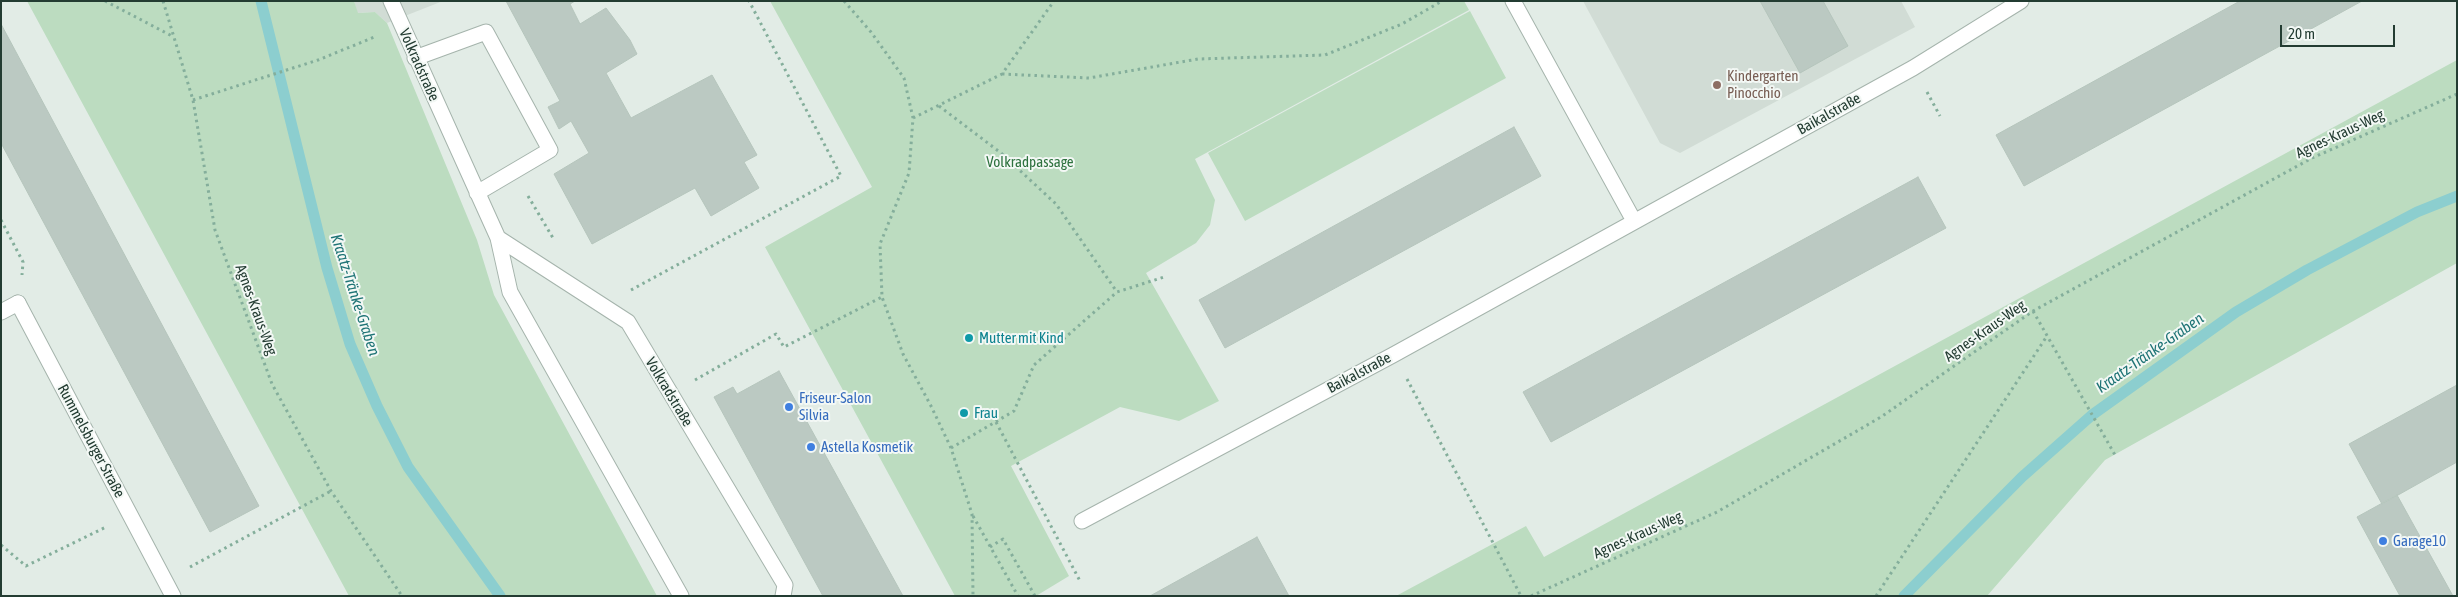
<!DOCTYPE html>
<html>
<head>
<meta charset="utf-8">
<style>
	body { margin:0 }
	#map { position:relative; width:2458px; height:597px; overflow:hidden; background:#e2ece6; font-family:"Asap Condensed",sans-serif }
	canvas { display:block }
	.frame { position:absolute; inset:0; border:2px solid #233c32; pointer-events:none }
	.scale { position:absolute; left:2280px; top:25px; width:115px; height:22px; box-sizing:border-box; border:2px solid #233c32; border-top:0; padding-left:6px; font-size:15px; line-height:18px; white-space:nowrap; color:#233c32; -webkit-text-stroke:4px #f3f8f5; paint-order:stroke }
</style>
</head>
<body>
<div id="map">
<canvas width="2458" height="597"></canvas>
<div class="frame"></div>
<div class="scale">20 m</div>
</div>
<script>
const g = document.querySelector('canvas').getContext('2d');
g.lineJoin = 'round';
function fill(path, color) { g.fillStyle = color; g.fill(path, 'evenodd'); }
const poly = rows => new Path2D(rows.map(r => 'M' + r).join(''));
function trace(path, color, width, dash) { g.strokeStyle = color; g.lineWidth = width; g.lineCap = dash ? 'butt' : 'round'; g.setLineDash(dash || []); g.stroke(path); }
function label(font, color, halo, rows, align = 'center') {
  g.font = font + ' "Asap Condensed",sans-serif'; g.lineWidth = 4; g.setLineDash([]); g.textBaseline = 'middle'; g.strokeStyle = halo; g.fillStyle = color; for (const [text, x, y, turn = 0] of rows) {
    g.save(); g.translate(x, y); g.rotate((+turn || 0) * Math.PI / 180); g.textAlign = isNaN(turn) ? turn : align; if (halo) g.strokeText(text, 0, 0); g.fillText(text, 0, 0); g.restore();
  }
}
const built = poly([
	[354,1,443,1,387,23,375,12,357,13],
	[1583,1,1901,1,1915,27,1680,153,1660,143]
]);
const green = poly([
	[27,1,354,1,358,13,375,12,387,23,477,240,494,295,657,596,349,596],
	[770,1,1464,1,1469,10,1195,159,1215,200,1210,225,1196,243,1146,273,1219,401,1179,421,1120,407,1011,466,1069,576,1036,596,955,596,765,247,872,187],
	[1470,11,1506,78,1245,221,1208,153],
	[2457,60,2457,263,2105,460,1987,596,1396,596,1526,526,1544,557]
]);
const stream = poly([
	[261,1,327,268,350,344,377,406,408,467,500,596],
	[1904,596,2022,477,2092,415,2236,312,2307,270,2417,212,2457,196]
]);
const building = poly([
	[506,1,575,1,570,4,580,24,606,8,630,40,637,54,606,73,631,118,712,75,757,155,744,162,759,188,711,216,695,188,592,244,554,174,589,153,571,121,559,129,548,107,560,101,506,1],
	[1760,1,1823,1,1848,46,1800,73,1760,1],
	[2240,1,2362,1,2024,186,1996,135,2240,1],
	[1,24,259,506,210,532,1,143,1,24],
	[1514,127,1541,176,1225,348,1199,300,1514,127],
	[1918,177,1946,228,1551,442,1523,392,1918,177],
	[779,371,903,596,823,596,714,397,733,387,737,394,779,371],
	[2457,385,2457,462,2382,504,2349,444,2457,385],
	[2397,495,2453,596,2400,596,2357,517,2397,495],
	[1257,537,1289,596,1150,596,1257,537]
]);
const path = poly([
	[105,1,174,37],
	[163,1,193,100,215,230,272,384,331,491,402,596],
	[844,1,871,32,904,78,913,118,909,173,880,244,882,297,903,354,931,406,951,448,972,514,973,596],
	[1002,74,1089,78,1198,59,1325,55,1402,24,1442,1],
	[1927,92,1940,116],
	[193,100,318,60,377,36],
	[939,106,1001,153,1056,204,1117,292],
	[913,118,1002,74,1054,1],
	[528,196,553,238],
	[1,220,23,262,22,275],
	[631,290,841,176,749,1],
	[2033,311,2115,455],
	[1407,379,1521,596],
	[695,380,776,334,784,347,882,297],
	[996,422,1080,581],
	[951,448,1014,411,1034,365,1117,292,1164,277],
	[973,516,1018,596],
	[1,545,26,566,106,527],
	[990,547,1003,539,1035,596],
	[190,567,331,491],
	[1531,596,1717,512,1881,417,2033,311,2312,158,2457,94],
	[1876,596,2047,336]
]);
const lane = poly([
	[391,1,498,238,510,292,681,596],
	[415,58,486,32,550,150,477,193],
	[498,238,628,322,785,585,783,596],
	[18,303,173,596]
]);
const street = poly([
	[1513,1,1634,221],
	[1,312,18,303],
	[1082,521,1393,355,1786,138,1913,68,2021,1]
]);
const markers = [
	[1717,85,5,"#8d6e63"],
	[969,338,5,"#0f9aa8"],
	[789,407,5,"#3f7fe0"],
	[964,413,5,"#0f9aa8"],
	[811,447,5,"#3f7fe0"],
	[2383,541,5,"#3f7fe0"]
];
const streetNames = [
	["Volkradstraße",419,65,66],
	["Baikalstraße",1829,114,-29],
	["Agnes-Kraus-Weg",2340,134,-25],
	["Agnes-Kraus-Weg",256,310,70],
	["Agnes-Kraus-Weg",1985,331,-35],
	["Baikalstraße",1359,373,-28],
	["Volkradstraße",669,392,59],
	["Rummelsburger Straße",91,441,62],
	["Agnes-Kraus-Weg",1638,535,-24]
];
const educationNames = [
	["Kindergarten",1727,76],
	["Pinocchio",1727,93]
];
const parkNames = [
	["Volkradpassage",1030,162]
];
const cultureNames = [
	["Mutter mit Kind",979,338],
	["Frau",974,413]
];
const shopNames = [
	["Friseur-Salon",799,398],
	["Silvia",799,415],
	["Astella Kosmetik",821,447],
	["Garage10",2393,541]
];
const waterNames = [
	["Kraatz-Tränke-Graben",355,295,72],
	["Kraatz-Tränke-Graben",2150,353,-35]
];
fill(built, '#d1dcd5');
fill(green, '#bcdcc0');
trace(stream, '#8ccecf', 11);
fill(building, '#bbc9c2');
trace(building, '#b5c5bc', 1);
trace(lane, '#a5b4ac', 17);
trace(street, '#a5b4ac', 17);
trace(path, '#84ae9b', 3, [2.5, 4]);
trace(lane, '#fff', 15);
trace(street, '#fff', 15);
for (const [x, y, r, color] of markers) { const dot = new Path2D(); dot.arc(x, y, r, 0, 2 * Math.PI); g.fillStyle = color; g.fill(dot); trace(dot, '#f3f8f5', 2); }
label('15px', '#233c32', '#f3f8f5', streetNames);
label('15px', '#785e54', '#f3f8f5', educationNames, 'left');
label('15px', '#2e723f', '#f3f8f5', parkNames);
label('15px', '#0d838f', '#f3f8f5', cultureNames, 'left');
label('15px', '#366cbe', '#f3f8f5', shopNames, 'left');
label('italic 16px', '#1f7476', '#f3f8f5', waterNames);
</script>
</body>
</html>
